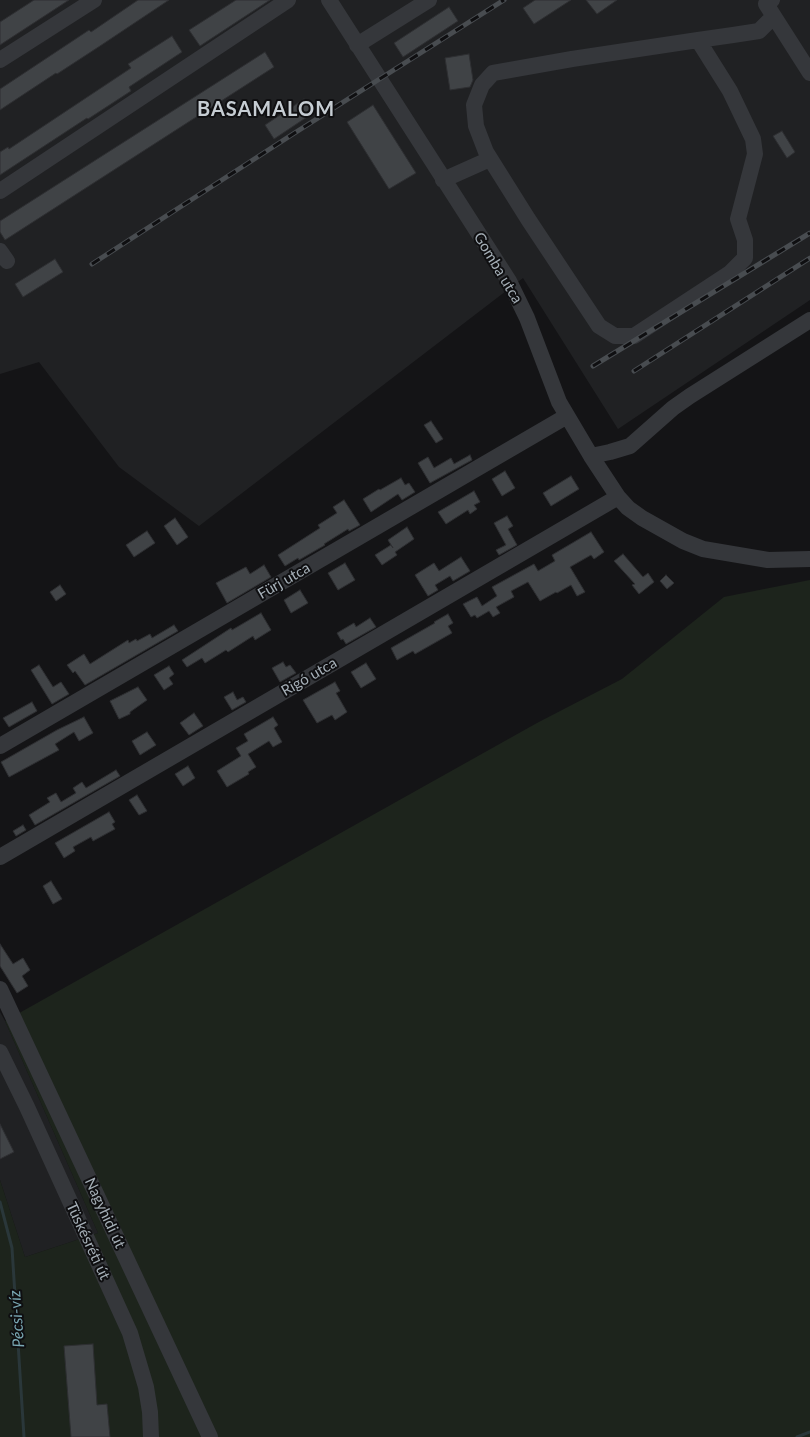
<!DOCTYPE html>
<html>
<head>
<meta charset="utf-8">
<style>
	body { margin:0 }
	canvas { display:block; background:#141416 }
</style>
</head>
<body>
<canvas width="810" height="1437"></canvas>
<script>
const g = document.querySelector('canvas').getContext('2d');
g.lineJoin = 'round';
function fill(path, color) { g.fillStyle = color; g.fill(path, 'evenodd'); }
const poly = rows => new Path2D(rows.map(r => 'M' + r).join(''));
function trace(path, color, width, dash) { g.strokeStyle = color; g.lineWidth = width; g.lineCap = dash ? 'butt' : 'round'; g.setLineDash(dash || []); g.stroke(path); }
function label(font, color, halo, rows, align = 'center') {
  g.font = font + ' Lato,sans-serif'; g.lineWidth = 4; g.setLineDash([]); g.textBaseline = 'middle'; g.strokeStyle = halo; g.fillStyle = color; for (const [text, x, y, turn = 0] of rows) {
    g.save(); g.translate(x, y); g.rotate((+turn || 0) * Math.PI / 180); g.textAlign = isNaN(turn) ? turn : align; if (halo) g.strokeText(text, 0, 0); g.fillText(text, 0, 0); g.restore();
  }
}
const built = poly([
	[0,0,810,0,810,300,618,429,523,278,199,526,119,467,39,362,0,374],
	[0,1012,5,1021,98,1233,25,1257,0,1180]
]);
const green = poly([
	[810,580,810,1437,0,1437,0,1180,25,1257,98,1233,5,1021,537,723,622,679,724,597]
]);
const stream = poly([
	[0,1202,12,1248,24,1437],
	[797,1437,810,1432]
]);
const building = poly([
	[34,0,69,0,0,45,0,22,34,0],
	[138,0,169,0,100,46,57,74,56,73,0,110,0,89,89,30,91,32,138,0],
	[236,0,270,0,200,46,189,30,236,0],
	[535,0,571,0,534,24,523,8,535,0],
	[586,0,617,0,597,14,586,0],
	[449,7,458,21,403,57,394,43,449,7],
	[172,36,182,52,129,87,131,91,88,119,87,118,0,175,0,152,8,147,9,149,131,68,128,64,172,36],
	[265,52,274,67,5,240,0,232,0,221,265,52],
	[469,54,473,80,470,87,450,90,445,58,469,54],
	[304,99,313,113,274,139,265,125,304,99],
	[373,105,416,173,389,189,347,122,373,105],
	[782,131,795,152,787,158,773,136,782,131],
	[55,259,63,272,23,297,15,284,55,259],
	[431,421,443,439,436,443,424,425,431,421],
	[470,455,472,460,430,483,418,463,428,457,434,468,451,458,454,464,470,455],
	[505,471,515,488,502,496,492,479,505,471],
	[571,476,579,489,551,506,543,493,571,476],
	[401,478,405,485,409,483,415,492,402,500,398,494,371,512,363,499,379,489,380,490,401,478],
	[474,491,480,502,474,505,477,509,470,514,468,510,446,524,438,512,474,491],
	[344,500,360,525,349,531,348,529,324,544,325,545,299,560,298,558,285,566,278,555,320,528,318,525,337,513,333,507,344,500],
	[507,516,513,526,508,529,517,545,499,555,496,550,506,545,494,523,507,516],
	[175,518,188,537,177,545,164,526,175,518],
	[407,527,414,539,395,552,397,555,382,565,375,555,391,545,393,548,388,540,407,527],
	[147,531,155,543,134,557,126,545,147,531],
	[591,532,604,552,594,559,591,555,570,567,585,592,577,596,571,585,557,593,556,592,540,601,528,582,511,591,514,597,496,607,500,613,493,617,489,611,477,618,475,615,471,617,463,604,477,597,482,606,497,596,492,587,534,564,538,571,555,561,552,555,591,532],
	[623,554,643,577,648,573,654,582,639,594,632,585,635,584,614,561,623,554],
	[461,557,470,571,453,581,450,576,435,585,438,590,428,596,415,575,434,563,439,571,461,557],
	[345,563,355,580,338,590,328,573,345,563],
	[264,565,271,577,227,603,216,583,246,567,250,574,264,565],
	[666,575,674,583,667,589,660,581,666,575],
	[60,585,66,594,56,601,50,592,60,585],
	[300,590,308,603,291,613,284,600,300,590],
	[261,613,271,630,255,640,253,636,228,652,226,650,205,663,202,658,187,667,182,660,231,628,232,630,261,613],
	[448,614,453,623,448,626,452,633,415,654,413,651,397,660,391,648,435,623,434,622,448,614],
	[370,618,376,627,346,644,343,639,341,640,337,633,354,623,356,627,370,618],
	[174,625,178,631,85,685,75,671,73,673,67,665,84,654,90,664,128,640,129,643,136,639,137,641,150,634,152,638,174,625],
	[283,662,286,667,290,665,296,673,280,682,272,668,283,662],
	[366,663,376,679,361,688,351,672,366,663],
	[39,665,53,687,61,682,69,694,52,704,31,670,39,665],
	[169,666,174,674,169,678,173,684,164,690,154,675,169,666],
	[335,682,340,691,336,693,347,712,335,720,332,715,317,723,303,700,335,682],
	[138,687,147,700,130,712,130,714,119,719,110,701,138,687],
	[233,692,237,700,243,697,246,702,232,710,224,697,233,692],
	[32,702,37,711,9,727,3,718,32,702],
	[194,713,203,726,189,735,180,723,194,713],
	[84,717,93,733,79,741,74,732,55,744,59,750,9,777,1,762,57,730,84,717],
	[273,717,278,725,274,728,282,742,273,747,269,741,248,754,256,767,248,772,249,774,227,787,217,771,241,756,236,748,248,741,244,734,273,717],
	[147,732,156,745,140,755,132,741,147,732],
	[188,766,195,778,183,786,175,774,188,766],
	[116,770,120,776,35,825,29,815,50,802,47,798,56,793,61,802,76,793,73,788,82,782,86,788,116,770],
	[137,795,147,811,139,815,129,800,137,795],
	[109,812,115,822,112,824,115,829,93,841,91,837,73,847,75,851,64,858,55,843,109,812],
	[23,825,26,830,16,836,13,831,23,825],
	[51,881,62,899,53,904,43,886,51,881],
	[0,944,13,964,23,958,30,970,22,976,28,986,17,993,0,966,0,944],
	[0,1124,14,1152,0,1159,0,1124],
	[93,1344,97,1405,107,1404,110,1437,71,1437,64,1346,93,1344]
]);
const minor = poly([
	[329,0,509,281,527,318,559,402,591,456,618,497,628,508,642,518,683,541,703,549,768,560,810,559],
	[772,0,766,4,810,73],
	[698,40,730,91,753,139,755,154,738,219,745,240,745,258,730,273,634,336,615,336,599,326,528,219,486,152,476,126,474,105,482,85,493,73,572,59,698,40,733,35,759,31,773,17],
	[357,45,429,0],
	[0,60,94,0],
	[443,180,490,159],
	[0,191,288,0],
	[0,251,7,261],
	[591,456,610,452,630,446,673,408,690,396,810,320],
	[0,746,567,416],
	[0,857,618,497],
	[0,989,210,1437],
	[0,1052,27,1107,130,1333,146,1387,150,1412,151,1437]
]);
const rail = poly([
	[92,264,293,134,504,0],
	[593,366,810,233],
	[634,371,810,258]
]);
const streetNames = [
	["Gomba utca",498,268,59],
	["Fürj utca",284,581,-30],
	["Rigó utca",309,677,-30],
	["Nagyhidi út",105,1213,65],
	["Tüskésréti út",88,1241,65]
];
const waterNames = [
	["Pécsi-víz",17,1319,-94]
];
const districtNames = [
	["BASAMALOM",266,110]
];
fill(built, '#202123');
fill(green, '#1d241c');
trace(stream, '#2a373a', 3);
fill(building, '#404346');
trace(building, '#2e2f32', 1);
trace(minor, '#35373b', 16);
trace(rail, '#484c50', 5);
trace(rail, '#0f0f11', 3, [9]);
label('15px', '#a5afb7', '#0f0f11', streetNames);
label('italic 16px', '#7aa8b4', '#0f0f11', waterNames);
g.letterSpacing = '1px';
label('bold 20px', '#c6cdd3', '#0f0f11', districtNames);
g.letterSpacing = '0px';
</script>
</body>
</html>
